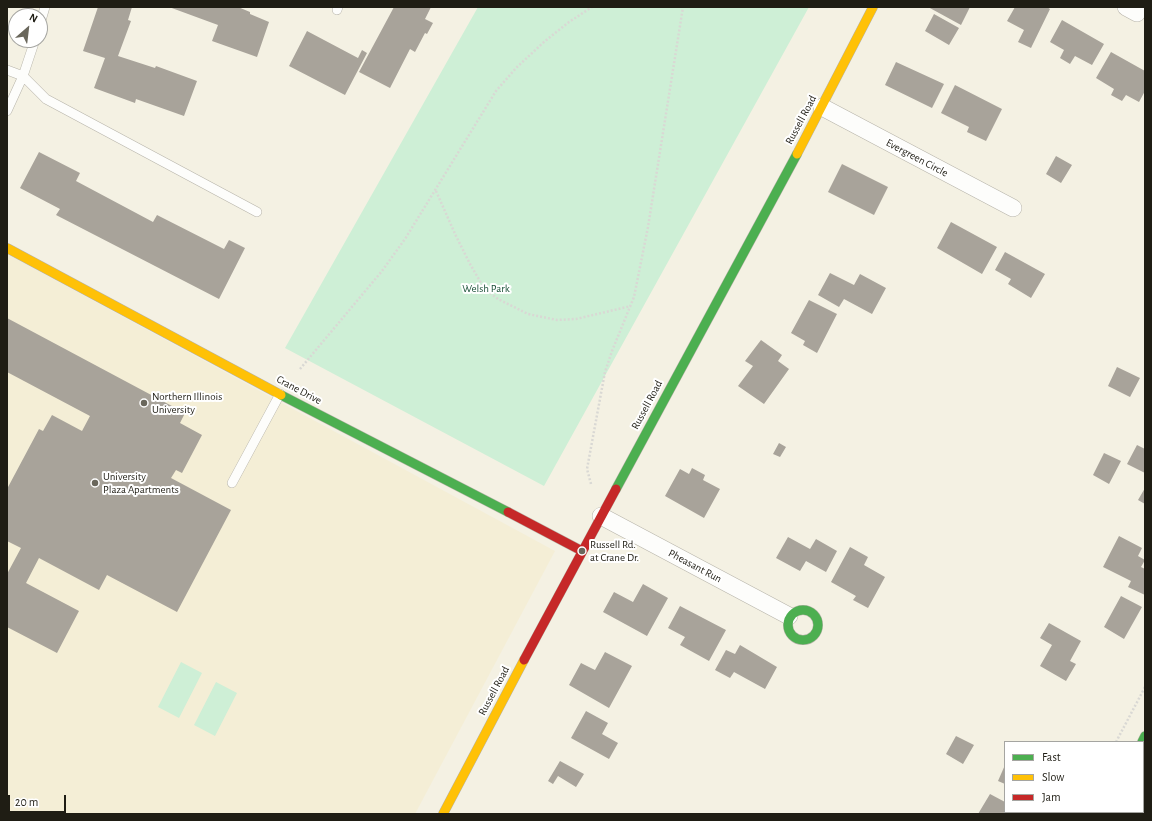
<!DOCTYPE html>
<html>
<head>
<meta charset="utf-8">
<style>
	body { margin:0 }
	#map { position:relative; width:1152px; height:821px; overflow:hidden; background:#f4f1e3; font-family:"Alegreya Sans",sans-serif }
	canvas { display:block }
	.frame { position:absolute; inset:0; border:8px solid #1f1d14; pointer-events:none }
	.legend { position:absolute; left:1004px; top:741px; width:140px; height:72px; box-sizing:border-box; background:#fff; border:1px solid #a5a5a1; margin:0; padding:5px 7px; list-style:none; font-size:12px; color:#1f1d14 }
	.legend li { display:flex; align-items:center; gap:8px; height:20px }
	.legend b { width:20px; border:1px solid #a5a5a1 }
	.north { position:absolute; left:8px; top:8px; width:40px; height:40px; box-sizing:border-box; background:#fff; border:1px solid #a5a5a1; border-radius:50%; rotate:28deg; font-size:11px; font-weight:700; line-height:16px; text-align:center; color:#1f1d14 }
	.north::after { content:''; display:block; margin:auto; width:14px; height:18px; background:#6a675c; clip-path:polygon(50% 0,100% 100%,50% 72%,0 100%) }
	.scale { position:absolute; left:8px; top:795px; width:58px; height:18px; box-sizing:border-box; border:2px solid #1f1d14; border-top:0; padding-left:5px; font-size:12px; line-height:14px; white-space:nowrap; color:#1f1d14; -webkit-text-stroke:3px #fff; paint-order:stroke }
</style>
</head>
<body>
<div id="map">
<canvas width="1152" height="821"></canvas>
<div class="frame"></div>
<ul class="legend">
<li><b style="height:5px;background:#4caf50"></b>Fast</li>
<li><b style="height:5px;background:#ffc107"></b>Slow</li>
<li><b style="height:5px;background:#c62828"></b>Jam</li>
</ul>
<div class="north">N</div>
<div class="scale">20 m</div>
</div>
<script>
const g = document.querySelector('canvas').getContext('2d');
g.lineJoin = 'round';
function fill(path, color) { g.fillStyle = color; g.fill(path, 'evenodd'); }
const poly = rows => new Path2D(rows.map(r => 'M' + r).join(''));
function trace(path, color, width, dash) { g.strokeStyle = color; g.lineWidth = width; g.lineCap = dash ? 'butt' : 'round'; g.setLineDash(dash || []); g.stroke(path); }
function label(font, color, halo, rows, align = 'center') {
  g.font = font + ' "Alegreya Sans",sans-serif'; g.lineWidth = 4; g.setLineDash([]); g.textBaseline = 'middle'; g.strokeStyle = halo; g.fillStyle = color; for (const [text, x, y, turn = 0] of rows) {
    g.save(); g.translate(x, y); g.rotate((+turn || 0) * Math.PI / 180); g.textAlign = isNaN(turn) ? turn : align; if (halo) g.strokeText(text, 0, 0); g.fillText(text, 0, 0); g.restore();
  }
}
const built = poly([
	[7,254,555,551,415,814,7,814]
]);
const green = poly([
	[478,7,809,7,544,486,285,348],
	[181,662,202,673,179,718,158,707],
	[216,682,237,693,215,736,194,725]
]);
const building = poly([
	[98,7,132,7,128,20,131,21,118,56,155,68,156,66,197,81,184,116,136,99,135,103,94,88,105,58,83,51],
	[169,7,238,7,250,12,250,14,269,22,257,57,212,41,218,25],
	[394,7,431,7,425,19,433,23,427,34,425,33,415,52,410,49,390,88,359,72],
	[928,7,970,7,961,25],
	[1015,7,1047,7,1050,9,1031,48,1018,42,1024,30,1007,21],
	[934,14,959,28,949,45,925,31],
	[1062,20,1104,44,1092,65,1075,56,1070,64,1060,58,1064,50,1050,42],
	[307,31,358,58,362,50,367,53,345,95,289,66],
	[1111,52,1145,71,1145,91,1139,102,1126,95,1122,101,1111,95,1114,89,1096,78],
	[896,62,944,84,932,108,885,85],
	[955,85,1002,109,986,141,967,132,969,127,941,113],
	[39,152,80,173,76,181,153,222,157,215,224,249,229,240,245,248,219,299,56,215,60,209,20,188],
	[1056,156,1072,165,1061,183,1046,174],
	[842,164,888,187,874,215,828,192],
	[951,222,997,247,982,274,937,248],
	[1005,252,1045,274,1031,298,1008,284,1011,279,995,270],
	[830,273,854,285,860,274,886,288,872,314,844,299,839,307,818,295],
	[809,300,837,314,817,353,803,345,805,341,791,333],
	[7,318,185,413,180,423,202,435,182,473,176,470,171,478,231,510,177,612,107,575,99,590,39,558,26,583,79,611,57,653,7,627,7,574,21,548,7,541,7,489,39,429,43,431,52,415,82,431,90,416,7,372],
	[761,340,782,355,778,361,789,369,764,404,738,386,753,366,745,361],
	[1117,367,1140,378,1130,397,1108,386],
	[779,443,786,447,780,457,773,454],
	[1137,445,1145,449,1145,473,1127,464],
	[1104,453,1121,461,1109,484,1093,475],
	[692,468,705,475,703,480,720,489,704,518,665,496,680,469,689,474],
	[1145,488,1145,504,1138,500],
	[1119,536,1142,548,1138,556,1145,560,1141,567,1145,569,1145,595,1128,587,1131,581,1103,567],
	[788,537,810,549,816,539,837,551,826,572,806,561,800,571,776,558],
	[850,547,868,557,864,565,885,577,868,608,853,600,856,596,831,582],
	[643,584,668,598,647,636,603,612,614,592,633,602],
	[1121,596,1142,607,1124,639,1104,627],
	[680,606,726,630,709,661,680,645,685,637,668,628],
	[1049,623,1081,641,1070,661,1076,664,1066,681,1040,666,1052,645,1040,638],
	[740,645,777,667,765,689,734,672,730,678,715,670,726,650,735,654],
	[605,652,632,666,609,708,569,685,581,663,595,670],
	[586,711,608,723,602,734,618,743,609,759,571,738],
	[956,736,974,745,963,764,946,754],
	[560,761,584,774,576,787,558,776,553,784,548,781],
	[1005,765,1005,784,998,781],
	[990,794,1005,802,1005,812,1017,812,1016,814,978,814]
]);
const path = poly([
	[436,191,456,236,470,264,484,288,498,299,528,314,557,320,576,319,631,306],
	[300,369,382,271,405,239,496,91,516,68,545,41,569,22,592,7],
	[591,484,587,469,605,372,612,351,634,297,648,227,683,7],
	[1116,742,1145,687],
	[1077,814,1078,812]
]);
const lane = poly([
	[337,10,338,7],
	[40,24,45,7],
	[7,70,23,76,46,99,257,212],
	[7,111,23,76,35,40],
	[232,483,280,394]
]);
const street = poly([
	[1126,7,1137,13],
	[822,107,1013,208],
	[601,516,789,616]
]);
const fast = poly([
	[281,395,508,512],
	[616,489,797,154],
	'788 625a15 15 0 1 1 30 0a15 15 0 1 1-30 0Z',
	[1142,742,1145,736]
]);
const slow = poly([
	[797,154,873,7],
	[7,248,281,395],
	[443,814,524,660]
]);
const jam = poly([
	[508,512,582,551],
	[524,660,616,489],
	[1104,814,1105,812]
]);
const markers = [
	[144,403,4,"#6a675c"],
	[95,483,4,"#6a675c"],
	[582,551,4,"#6a675c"]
];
const streetNames = [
	["Russell Road",801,120,-62],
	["Evergreen Circle",917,158,28],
	["Crane Drive",299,390,28],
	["Russell Road",647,405,-62],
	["Pheasant Run",695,566,28],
	["Russell Road",494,691,-62]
];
const parkNames = [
	["Welsh Park",486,289]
];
const poiNames = [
	["Northern Illinois",152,397],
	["University",152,410],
	["University",103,477],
	["Plaza Apartments",103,490],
	["Russell Rd.",590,545],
	["at Crane Dr.",590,558]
];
fill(built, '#f4eed6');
fill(green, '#ceefd6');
fill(building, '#a8a39a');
trace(lane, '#b6b3a9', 10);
trace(street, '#b6b3a9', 18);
trace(fast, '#b6b3a9', 10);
trace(slow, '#b6b3a9', 10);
trace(jam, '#b6b3a9', 10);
trace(path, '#d9d8d4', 2.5, [2, 2]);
trace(lane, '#fdfdfb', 9);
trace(street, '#fdfdfb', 17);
trace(fast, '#4caf50', 9);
trace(slow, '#ffc107', 9);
trace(jam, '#c62828', 9);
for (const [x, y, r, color] of markers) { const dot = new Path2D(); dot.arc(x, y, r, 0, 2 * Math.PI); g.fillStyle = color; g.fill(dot); trace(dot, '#fff', 1.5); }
label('11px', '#1f1d14', '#fff', streetNames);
label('11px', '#194f36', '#fff', parkNames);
label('11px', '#1f1d14', '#fff', poiNames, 'left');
</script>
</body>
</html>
